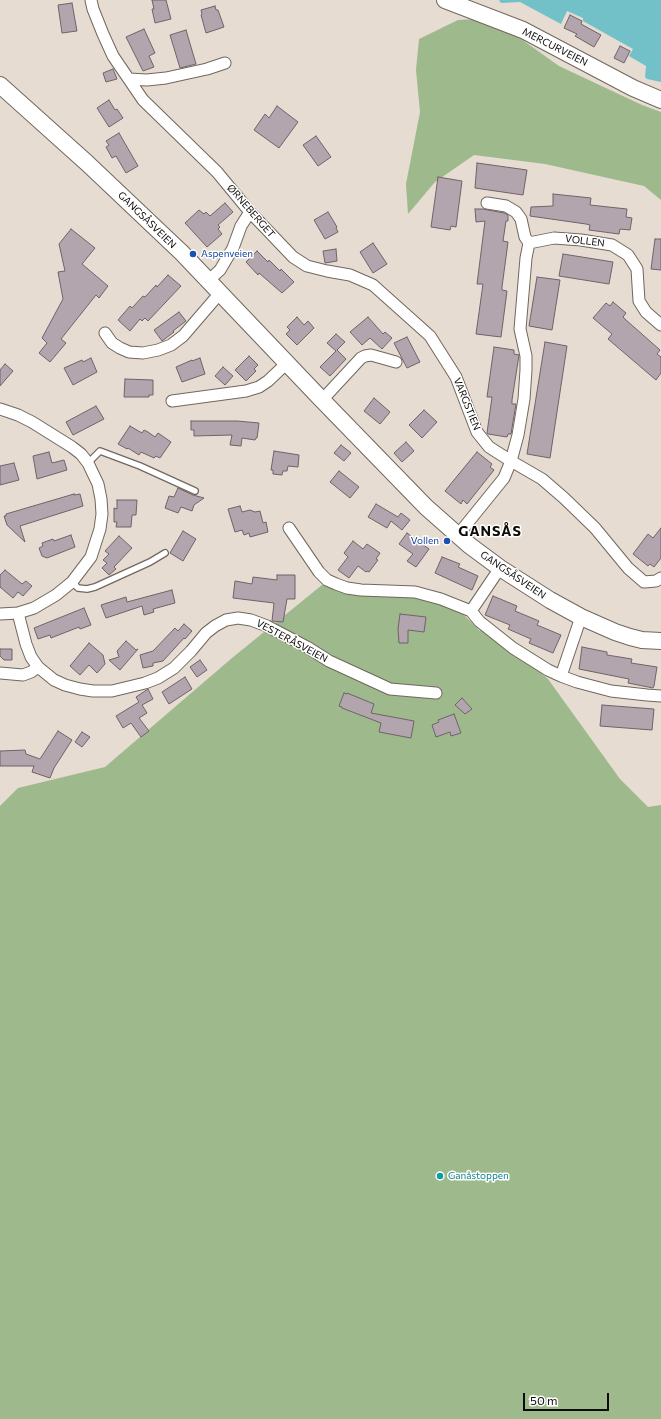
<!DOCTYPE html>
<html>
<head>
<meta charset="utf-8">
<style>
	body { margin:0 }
	#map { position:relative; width:661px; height:1419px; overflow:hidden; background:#e6dcd1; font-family:Commissioner,sans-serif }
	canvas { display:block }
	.scale { position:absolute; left:523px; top:1393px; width:86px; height:18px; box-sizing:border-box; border:2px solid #0e0b08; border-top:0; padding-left:5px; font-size:12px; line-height:14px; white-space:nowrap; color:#0e0b08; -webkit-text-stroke:3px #fff; paint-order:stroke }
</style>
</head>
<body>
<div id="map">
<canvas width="661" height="1419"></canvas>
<div class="scale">50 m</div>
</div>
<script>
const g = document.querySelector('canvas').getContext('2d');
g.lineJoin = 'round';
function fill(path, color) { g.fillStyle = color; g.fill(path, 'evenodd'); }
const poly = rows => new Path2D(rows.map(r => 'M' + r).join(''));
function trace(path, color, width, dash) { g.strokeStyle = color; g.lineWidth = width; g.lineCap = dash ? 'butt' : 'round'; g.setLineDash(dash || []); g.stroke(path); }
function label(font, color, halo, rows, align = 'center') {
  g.font = font + ' Commissioner,sans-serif'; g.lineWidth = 3; g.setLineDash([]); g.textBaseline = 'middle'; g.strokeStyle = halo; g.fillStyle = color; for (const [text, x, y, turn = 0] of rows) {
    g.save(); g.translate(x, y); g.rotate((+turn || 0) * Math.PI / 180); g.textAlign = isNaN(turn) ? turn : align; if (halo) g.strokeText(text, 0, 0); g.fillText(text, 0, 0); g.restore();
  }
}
const green = poly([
	[475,19,507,29,559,66,642,105,661,112,661,200,644,186,545,164,474,155,435,182,408,214,406,184,420,112,416,70,419,39,458,20],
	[322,585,441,592,480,631,484,626,548,679,620,779,648,807,661,805,661,1419,0,1419,0,806,18,788,105,767,232,658]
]);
const water = poly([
	[499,0,661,0,661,82,647,79,645,77,646,66,629,56,633,49,583,21,583,18,567,11,561,24,520,2,501,3]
]);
const building = poly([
	[152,0,166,0,171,19,155,23,152,9,154,9,152,0],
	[72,3,77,31,62,33,58,5,72,3],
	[215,6,216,10,218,10,224,27,206,33,201,15,202,14,201,10,215,6],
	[570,15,582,21,581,24,601,35,594,47,575,36,577,34,564,28,570,15],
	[144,29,155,53,149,56,154,67,143,71,126,37,144,29],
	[186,30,196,64,180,68,170,35,186,30],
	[620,46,630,51,624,63,614,58,620,46],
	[113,69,117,79,106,82,103,73,113,69],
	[109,100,115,110,117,109,123,118,109,127,97,108,109,100],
	[277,106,298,122,279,148,254,130,265,114,269,118,277,106],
	[119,133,138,166,126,173,116,156,112,158,106,147,109,145,106,141,119,133],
	[316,136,331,157,318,166,303,145,316,136],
	[477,163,527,170,523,195,475,188,477,163],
	[438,177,462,181,456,227,451,226,450,230,431,227,438,177],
	[553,194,591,198,590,205,627,209,626,217,632,218,630,230,620,229,619,234,589,230,590,225,586,224,530,216,531,207,553,206,553,194],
	[225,203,233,212,218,225,220,227,218,229,222,234,207,247,185,223,199,210,204,214,206,212,210,216,225,203],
	[475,209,483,209,504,213,508,215,508,221,506,221,503,241,508,242,502,287,502,290,507,291,501,337,476,334,483,284,477,284,485,221,476,222,475,209],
	[328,212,337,227,336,228,338,232,325,239,314,220,328,212],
	[71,229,95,248,82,264,108,286,99,298,96,295,61,339,66,343,50,362,39,353,47,343,42,338,63,299,58,272,65,271,59,244,71,229],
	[655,239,661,239,661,270,651,269,655,239],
	[373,243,387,264,373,273,360,252,373,243],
	[336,249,337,261,325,263,323,251,336,249],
	[257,251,268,262,269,260,280,271,281,269,294,282,282,293,259,273,258,275,246,262,257,251],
	[563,254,613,262,609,284,559,276,563,254],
	[168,275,181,286,148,321,145,318,142,321,140,319,130,331,118,320,130,306,132,308,143,296,145,297,156,285,157,287,168,275],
	[537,277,560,280,552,330,529,326,537,277],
	[613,302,626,313,623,317,626,320,660,350,657,354,661,357,661,373,656,380,608,339,612,334,593,318,606,303,610,306,613,302],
	[179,312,186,321,173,331,174,332,162,341,154,330,179,312],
	[297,317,304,325,308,321,314,328,297,345,286,334,290,330,287,327,297,317],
	[368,317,383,334,385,332,392,338,382,349,370,338,362,345,350,332,368,317],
	[336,334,345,342,337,350,346,359,330,376,320,367,336,351,327,343,336,334],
	[407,337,420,362,407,368,394,343,407,337],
	[545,342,567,346,550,458,527,454,545,342],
	[494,347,514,350,514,354,519,355,512,400,512,404,516,404,511,434,508,434,507,437,488,434,487,433,492,397,487,397,494,347],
	[249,356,258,365,254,369,256,371,246,381,235,370,249,356],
	[91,358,97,372,73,385,64,368,82,360,83,362,91,358],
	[200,358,205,374,182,382,176,367,192,360,192,361,200,358],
	[5,364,13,371,0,386,0,370,5,364],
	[223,367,233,376,225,385,215,376,223,367],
	[125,379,153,380,153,395,149,395,149,397,124,397,125,379],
	[374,398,390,412,380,424,364,411,374,398],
	[96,406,104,419,73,435,66,422,96,406],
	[424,410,437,422,422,438,409,425,424,410],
	[191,421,237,421,259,423,257,438,256,438,255,440,242,438,241,446,230,445,232,435,194,436,194,430,191,430,191,421],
	[130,426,142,433,144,430,148,432,155,437,158,433,171,442,160,458,156,456,154,458,141,452,139,455,128,448,127,449,118,444,130,426],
	[406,442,414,451,402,462,394,453,406,442],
	[341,445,351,453,344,461,334,453,341,445],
	[274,451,299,455,298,467,288,466,287,471,283,471,282,475,273,474,273,470,271,470,274,451],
	[49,452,52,463,64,460,67,470,37,479,33,456,49,452],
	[477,452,492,464,490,467,494,470,467,504,463,500,461,504,445,491,477,452],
	[14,463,19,480,0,485,0,466,14,463],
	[339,471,359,487,350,498,330,482,339,471],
	[178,488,193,495,204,498,194,505,192,511,181,507,178,513,165,508,169,496,174,497,178,488],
	[74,494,74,495,80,494,83,506,20,526,25,542,7,525,4,516,6,516,6,514,74,494],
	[117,500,137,500,136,515,132,515,131,527,116,527,117,522,114,522,114,508,117,509,117,500],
	[376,504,398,517,401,513,410,520,402,530,391,521,387,528,368,517,376,504],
	[240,506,242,512,250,510,255,512,260,511,263,523,266,522,268,532,250,537,249,533,244,535,242,530,235,532,228,509,240,506],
	[661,528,661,558,654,567,650,564,648,566,633,554,648,534,653,538,661,528],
	[183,531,196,539,183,561,170,553,183,531],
	[407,533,429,549,416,567,407,561,413,554,399,544,407,533],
	[71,535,75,547,47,558,42,556,39,548,43,546,42,543,53,539,54,541,71,535],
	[119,536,132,548,114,567,116,569,109,575,102,568,107,563,103,560,109,554,105,551,119,536],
	[353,541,363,549,367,544,380,553,376,559,378,560,369,572,367,571,366,572,358,566,349,578,338,570,348,557,344,553,353,541],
	[442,557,460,564,458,567,478,576,472,590,435,573,442,557],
	[5,570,22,584,26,581,32,586,23,596,18,592,13,598,0,587,0,575,5,570],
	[277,575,295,575,295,599,287,599,283,622,272,621,274,603,233,598,235,581,252,584,253,577,277,580,277,575],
	[172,590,175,603,153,609,154,612,144,615,142,606,106,618,101,605,126,597,127,602,172,590],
	[493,596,517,606,515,611,539,621,537,625,561,635,553,653,529,643,531,639,508,629,510,625,485,615,493,596],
	[84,608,91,625,80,629,79,627,51,638,50,635,38,639,34,628,84,608],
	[400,614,426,617,424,632,408,630,408,643,399,643,398,629,400,614],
	[184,624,192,631,185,639,184,638,163,661,153,663,153,666,143,668,140,655,153,651,175,628,178,631,184,624],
	[126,641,136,650,138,649,120,670,109,660,119,657,117,651,126,641],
	[89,643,103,655,105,664,97,673,89,665,80,675,70,666,89,643],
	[582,647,607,652,607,655,632,659,631,663,657,667,654,686,653,688,628,683,629,679,579,669,582,647],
	[0,649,12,649,12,660,4,660,0,656,0,649],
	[200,660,207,670,197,677,190,667,200,660],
	[185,677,192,689,169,704,162,692,185,677],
	[148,689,153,699,142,705,147,713,139,718,149,731,141,737,131,723,123,728,116,716,139,702,136,697,148,689],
	[344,693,347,694,347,693,374,704,371,713,414,721,411,738,379,732,381,723,342,708,342,707,339,706,344,693],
	[462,698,472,709,465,714,455,705,462,698],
	[602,705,654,709,652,730,600,726,602,705],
	[454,714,461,733,451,736,450,732,436,737,432,725,439,722,438,720,454,714],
	[58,731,72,740,54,768,50,778,32,772,34,766,0,766,0,751,25,750,26,754,40,759,58,731],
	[82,732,90,737,82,747,75,742,82,732]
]);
const lane = poly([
	[88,463,100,451,140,466,195,491],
	[72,582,78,588,87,589,95,587,150,562,165,553]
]);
const street = poly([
	[91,0,93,9,103,34,113,56,143,100,217,172,250,212,293,257,307,266,327,271,350,275,373,285,430,336,456,377,477,432,489,447,511,461,542,479,564,498,595,528,628,568,644,582,656,581,661,578],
	[129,79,147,80,166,78,207,69,225,63],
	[487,203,506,206,516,212,521,219,525,237,529,243,554,238,581,240,612,245,628,255,637,269,639,301,646,312,661,325],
	[209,280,220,270,233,248,241,226,250,212],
	[105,333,112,343,120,348,129,352,143,353,158,350,171,345,183,336,220,293],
	[322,400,361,358,365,356,371,355,396,362],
	[172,401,246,391,259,387,268,381,287,363],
	[0,409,18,415,32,422,72,447,81,454,88,463,98,484,101,499,102,514,100,529,91,557,72,582,56,595,34,608,18,613,0,614],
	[289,528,319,572,327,580,336,584,347,588,361,590,415,592,441,599,471,611],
	[457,536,504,478,511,461,518,435,524,399,526,370,526,356,520,329,526,258,529,243],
	[500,568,471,611,479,621,513,648,548,670,561,676],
	[18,613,26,644,31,657,38,667,54,680,65,685,80,689,93,691,112,691,145,683,158,678,174,668,191,651,206,633,215,626,226,620,238,618,251,620,267,626,307,647,329,661,390,689,436,693],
	[581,617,561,676,577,682,611,691,647,695,661,696],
	[0,673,23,675,31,672,38,667]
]);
const secondary = poly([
	[445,0,523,30,633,88,661,100],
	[0,85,87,163,182,253,322,400,426,507,469,545,500,568,550,600,581,617,615,632,630,637,642,640,661,641]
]);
const markers = [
	[193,254,4,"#1a4fb4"],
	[447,541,4,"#1a4fb4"],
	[440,1176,4,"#0f9aa8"]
];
const streetNames = [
	["MERCURVEIEN",555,47,27],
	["ØRNEBERGET",251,211,49],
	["GANGSÅSVEIEN",147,220,44],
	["VOLLEN",585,241,7],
	["VARGSTIEN",467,404,68],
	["GANGSÅSVEIEN",513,575,34],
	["VESTERÅSVEIEN",292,641,28]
];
const transitNames = [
	["Aspenveien",201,254],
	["Vollen",439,541,"right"]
];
const cultureNames = [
	["Ganåstoppen",448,1176]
];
const districtNames = [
	["GANSÅS",490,531]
];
fill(green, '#9eb98c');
fill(water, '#72c0c8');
fill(building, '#b2a5ad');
trace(building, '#6f636a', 1);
trace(lane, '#70675d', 8);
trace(street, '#70675d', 13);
trace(secondary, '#70675d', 18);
trace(lane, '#fff', 5.5);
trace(street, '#fff', 11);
trace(secondary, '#fff', 16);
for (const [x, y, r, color] of markers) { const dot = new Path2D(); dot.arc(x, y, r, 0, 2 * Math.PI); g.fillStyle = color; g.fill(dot); trace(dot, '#fff', 1.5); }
label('10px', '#0e0b08', '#fff', streetNames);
label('10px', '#164399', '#fff', transitNames, 'left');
label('10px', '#0d838f', '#fff', cultureNames, 'left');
g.letterSpacing = '1px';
label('bold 14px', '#0e0b08', '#fff', districtNames);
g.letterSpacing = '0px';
</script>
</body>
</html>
